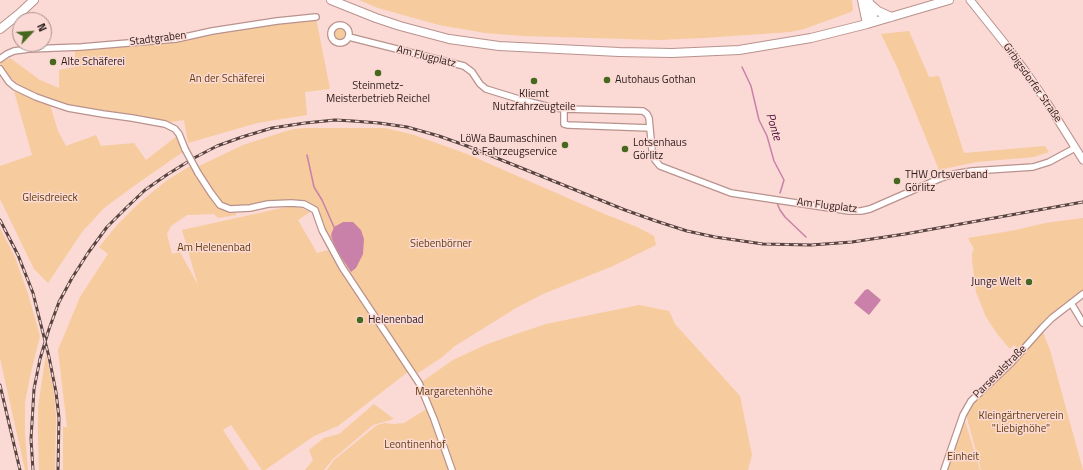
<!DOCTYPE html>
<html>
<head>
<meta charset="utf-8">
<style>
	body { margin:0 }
	#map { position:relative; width:1083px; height:470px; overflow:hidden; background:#fbd9d4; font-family:"Titillium Web",sans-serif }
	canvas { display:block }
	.north { position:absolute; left:12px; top:12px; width:40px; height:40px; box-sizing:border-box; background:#fbd9d4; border:1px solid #a78d89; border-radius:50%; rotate:65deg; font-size:11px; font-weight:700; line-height:16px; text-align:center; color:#2a1b19 }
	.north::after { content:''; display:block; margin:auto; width:14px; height:18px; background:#45671e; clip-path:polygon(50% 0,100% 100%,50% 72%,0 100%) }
</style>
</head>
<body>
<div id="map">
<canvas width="1083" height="470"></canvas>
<div class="north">N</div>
</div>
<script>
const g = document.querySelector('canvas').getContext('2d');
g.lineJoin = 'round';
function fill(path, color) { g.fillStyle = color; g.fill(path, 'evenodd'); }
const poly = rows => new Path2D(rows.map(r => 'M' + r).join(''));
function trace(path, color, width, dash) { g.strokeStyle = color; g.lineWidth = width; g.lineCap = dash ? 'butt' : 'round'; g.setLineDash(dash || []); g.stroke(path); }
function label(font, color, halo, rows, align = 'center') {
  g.font = font + ' "Titillium Web",sans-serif'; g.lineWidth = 3; g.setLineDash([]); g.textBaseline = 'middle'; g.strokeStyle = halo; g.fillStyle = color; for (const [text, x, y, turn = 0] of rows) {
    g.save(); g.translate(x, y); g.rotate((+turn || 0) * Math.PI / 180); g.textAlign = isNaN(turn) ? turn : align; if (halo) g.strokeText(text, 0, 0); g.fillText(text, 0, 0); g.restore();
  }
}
const green = poly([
	[359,0,852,0,853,10,851,12,804,29,790,32,704,38,659,40,523,36,485,33,439,25,378,8],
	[316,18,330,89,305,92,307,115,257,123,188,143,184,120,171,122,63,104,41,97,19,85,9,76,0,63,10,58,40,80,59,88,59,70,75,67,75,49,175,40,213,31],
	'333 34a6 6 0 1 1 12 0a6 6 0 1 1-12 0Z',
	[909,31,929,77,939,76,964,153,1045,146,1049,152,1034,157,976,162,939,170,897,67,881,34],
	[14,91,35,100,50,105,58,131,66,146,96,135,101,146,134,143,146,160,177,136,183,152,138,183,104,208,82,232,48,283,34,269,0,199,0,166,32,155],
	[305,128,385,128,414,135,467,154,602,213,637,227,654,236,656,245,613,266,543,294,516,308,455,346,441,358,418,373,413,369,360,290,332,247,316,209,303,202,230,209,220,205,206,185,199,166,243,145,283,132,294,129],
	[190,166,215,205,225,211,236,212,236,215,218,218,214,214,187,215,171,226,167,234,172,254,180,252,198,285,182,230,291,206,301,208,310,212,298,220,317,253,328,250,409,371,338,426,314,436,265,470,262,470,231,425,223,430,249,470,63,470,63,427,67,427,58,350,80,297,108,254,99,247,117,225,138,204,166,181],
	[1083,218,1083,290,1049,316,1020,350,1014,345,1010,349,998,335,986,317,976,292,972,260,972,253,974,249,968,238,1016,230,1045,223],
	[0,228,15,257,28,294,40,336,31,372,25,402,25,434,28,470,25,470,0,358],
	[639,305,669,311,675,324,740,396,752,455,748,470,455,470,435,417,420,383,453,360,485,345,516,334,546,324],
	[1042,330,1050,350,1083,470,981,470,967,418,967,412,974,401],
	[46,354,54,392,56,417,55,470,39,470,38,439,38,407],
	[374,404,394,419,373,425,333,459,324,470,305,470,313,460,309,450,324,438,339,434],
	[428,408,449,470,327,470,334,460,377,425,385,423,394,424,404,423],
	[964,418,980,470,945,470]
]);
const water = poly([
	[343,222,353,222,361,230,364,239,363,254,356,268,351,272,337,251,332,239,331,235,334,227],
	[868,289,881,300,869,315,854,303,865,290]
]);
const stream = poly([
	[742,67,751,86,759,120,767,136,774,161,784,180,780,193],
	[307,155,314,187,322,200,334,227],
	[777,203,780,210,785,217,806,237]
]);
const minor = poly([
	'331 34a9 9 0 1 1 18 0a9 9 0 1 1-18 0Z',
	[349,37,464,66,472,72,480,84,486,89,522,100,550,107,564,109,643,111,647,114,649,118,652,150,655,160,660,166,731,193,849,211,861,211,870,209,941,178,954,174,972,171,1033,167,1049,162,1075,148],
	[0,59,7,54,14,51,29,49,81,47,176,39,212,31,277,21,316,17],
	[0,69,9,82,15,87,36,97,53,103,68,108,103,114,132,118,165,124,175,129,179,134,185,149],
	[564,109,564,124,568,125,650,128],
	[198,173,211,193,220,205,230,209,250,208,268,204,291,203,304,204,315,210,322,230,342,267,419,383,434,419,452,470],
	[1071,303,1083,323],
	[944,470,963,415,971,401,1011,363,1043,327,1052,318,1083,294]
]);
const tertiary = poly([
	[970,0,1006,45,1026,72,1046,101,1083,160]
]);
const primary = poly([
	[331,0,376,18,400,26,449,39,499,46,619,52,672,53,739,50,811,38,867,24,949,0],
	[862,0,867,24],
	[870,4,878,11,891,17],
	[867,24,871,21,873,16,870,4,868,0],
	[0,29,19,14,34,0]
]);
const rail = poly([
	[0,220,18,255,33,293,49,357,56,392,59,418,58,470],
	[0,385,20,470],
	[33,470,31,439,33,406,34,389,40,359,49,329,59,302,72,278,88,253,107,227,126,208,145,190,168,174,194,158,217,146,242,137,272,128,305,123,335,120,353,121,379,123,407,127,439,136,467,146,625,210,656,221,687,231,715,237,763,244,811,245,852,242,905,234,1083,202]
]);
const minorBridge = poly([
	[185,149,198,173]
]);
const markers = [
	[53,62,4,"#45671e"],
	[378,73,4,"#45671e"],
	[607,80,4,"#45671e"],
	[534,81,4,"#45671e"],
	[565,145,4,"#45671e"],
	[625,149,4,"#45671e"],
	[897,181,4,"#45671e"],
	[1029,282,4,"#45671e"],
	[360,320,4,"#45671e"]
];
const streetNames = [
	["Stadtgraben",158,39,-7],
	["Am Flugplatz",426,57,14],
	["Girbigsdorfer Straße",1032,83,55],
	["Am Flugplatz",827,206,7],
	["Parsevalstraße",1000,372,-45]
];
const poiNames = [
	["Alte Schäferei",61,62],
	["Autohaus Gothan",615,80],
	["Steinmetz-",378,86,"center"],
	["Meisterbetrieb Reichel",378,99,"center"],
	["Kliemt",534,94,"center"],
	["Nutzfahrzeugteile",534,107,"center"],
	["LöWa Baumaschinen",557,139,"right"],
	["& Fahrzeugservice",557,152,"right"],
	["Lotsenhaus",633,143],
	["Görlitz",633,156],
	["THW Ortsverband",905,175],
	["Görlitz",905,188],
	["Junge Welt",1021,282,"right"],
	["Helenenbad",368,320]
];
const parkNames = [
	["An der Schäferei",227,79],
	["Gleisdreieck",50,198],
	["Siebenbörner",441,244],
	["Am Helenenbad",214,248],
	["Margaretenhöhe",454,392],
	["Kleingärtnerverein",1021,416],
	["\"Liebighöhe\"",1021,429],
	["Leontinenhof",415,445],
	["Einheit",963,457]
];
const waterNames = [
	["Ponte",773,127,73]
];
fill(green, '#f6cb9d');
fill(water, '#ca81a9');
trace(stream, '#ca81a9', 1.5);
trace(minor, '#b9928d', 8);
trace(tertiary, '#b9928d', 9);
trace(primary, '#b9928d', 10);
trace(minor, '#fff', 5.5);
trace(tertiary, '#fff', 7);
trace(primary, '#fff', 8);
trace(rail, '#574441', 3);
trace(rail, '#fbd9d4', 1.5, [4.5]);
trace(minorBridge, '#b9928d', 8, []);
trace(minorBridge, '#fff', 5.5);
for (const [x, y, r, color] of markers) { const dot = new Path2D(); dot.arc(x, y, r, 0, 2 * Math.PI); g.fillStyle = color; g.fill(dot); trace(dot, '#fbd9d4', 1.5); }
label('11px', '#2a1b19', '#fbd9d4', streetNames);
label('11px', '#2a1b19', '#fbd9d4', poiNames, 'left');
label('11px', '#603c09', '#fbd9d4', parkNames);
label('italic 12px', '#511039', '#fbd9d4', waterNames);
</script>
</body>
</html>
